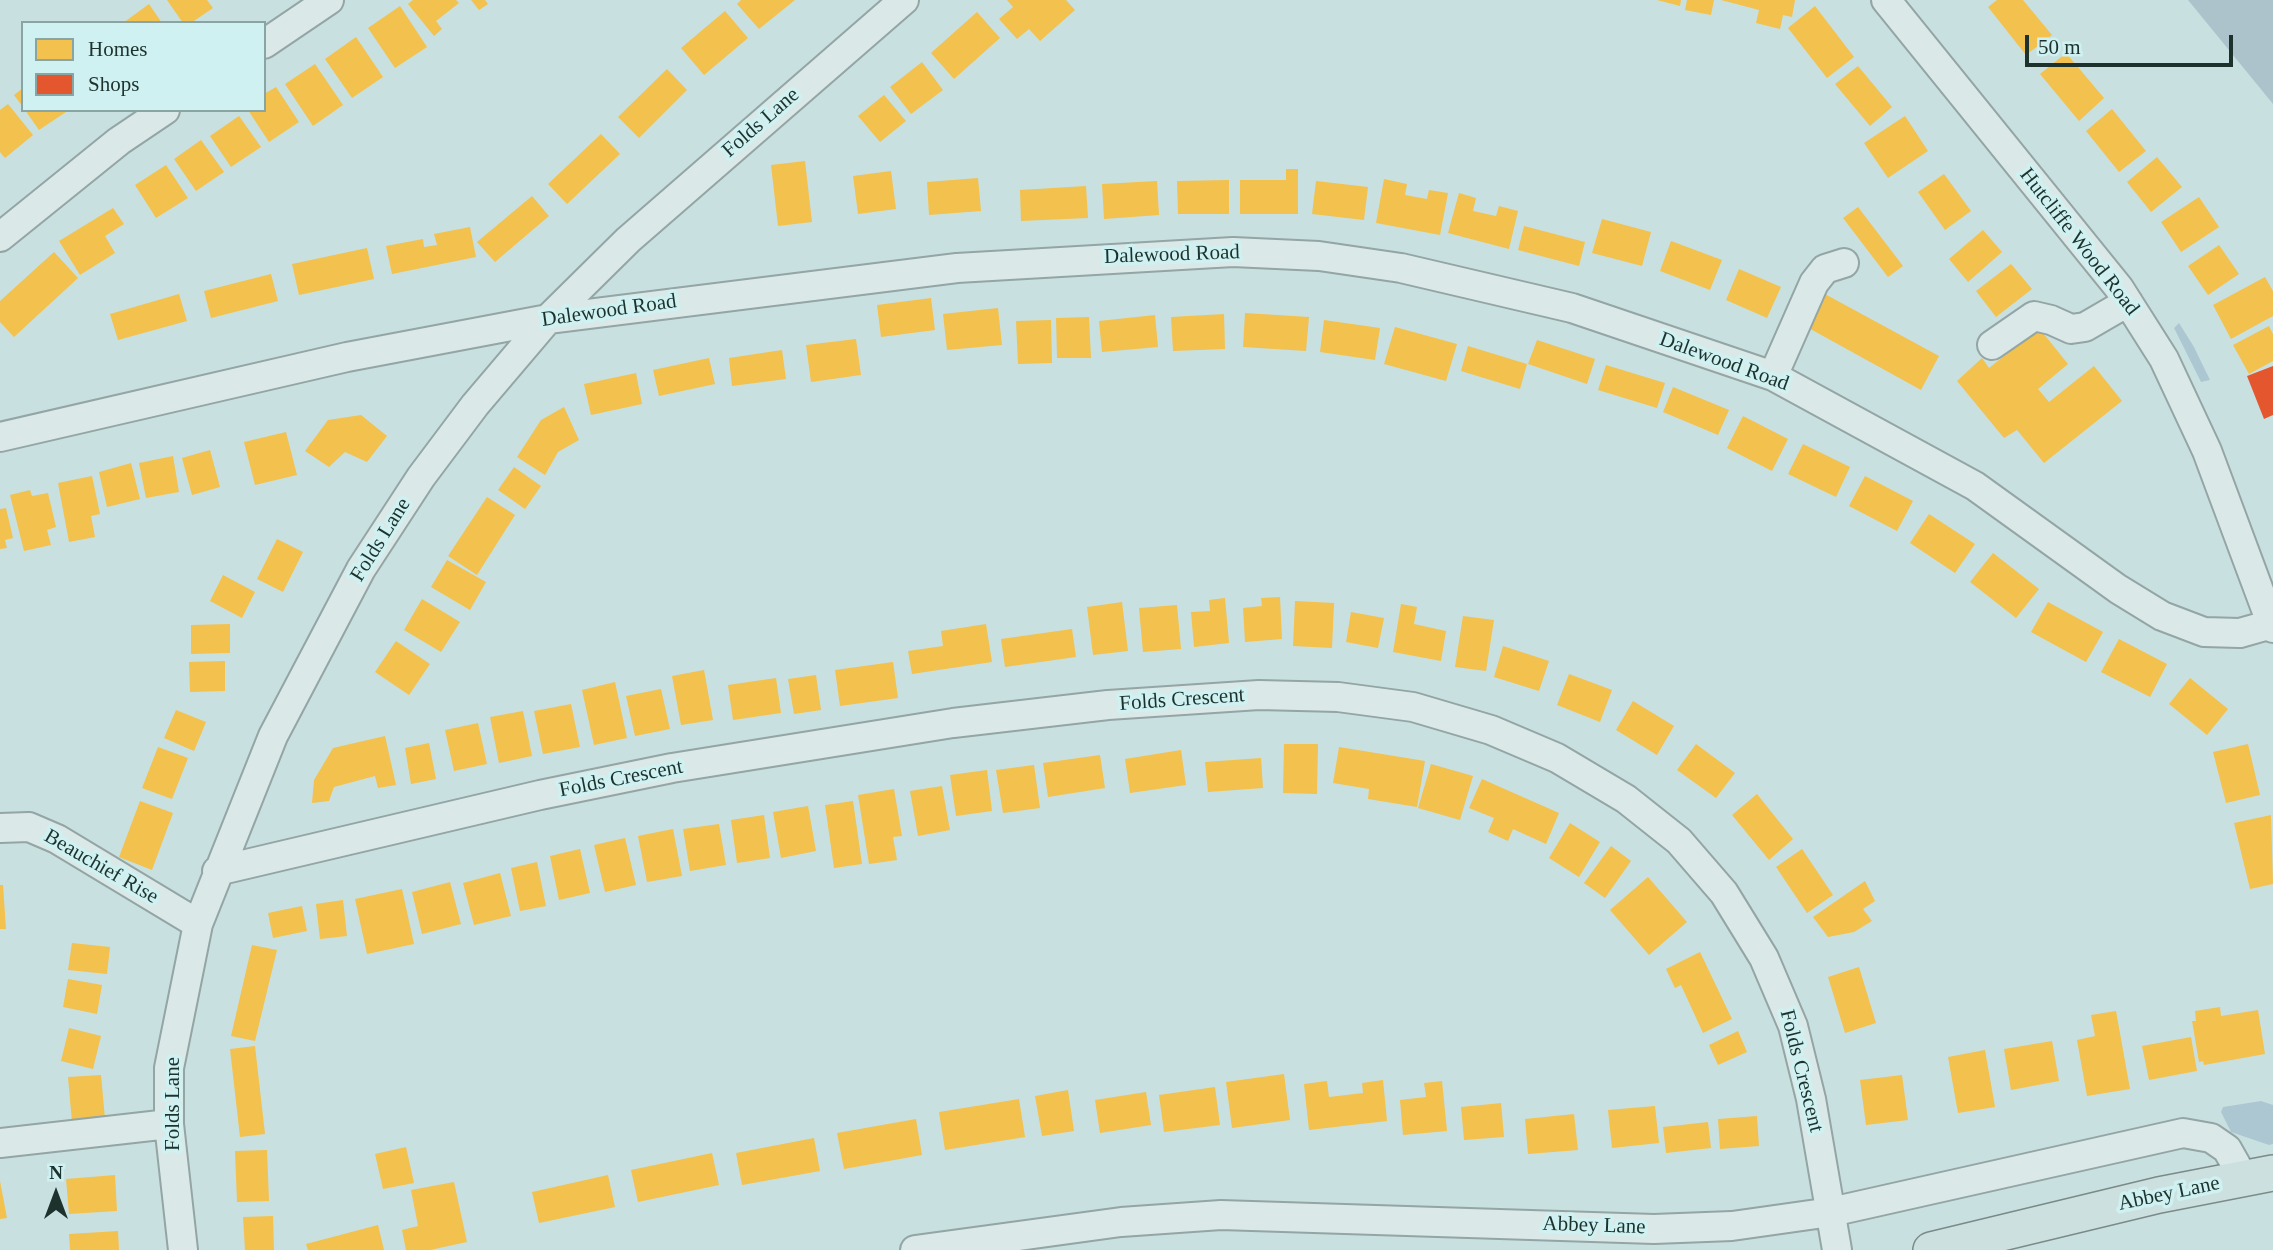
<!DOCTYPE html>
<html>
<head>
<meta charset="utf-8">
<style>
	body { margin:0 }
	#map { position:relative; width:2273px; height:1250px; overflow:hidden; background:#c9e0e0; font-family:"Times New Roman",serif }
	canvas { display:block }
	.legend { position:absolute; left:21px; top:21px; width:245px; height:91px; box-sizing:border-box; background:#cff1f1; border:2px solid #88a5a3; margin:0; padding:9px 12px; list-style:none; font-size:21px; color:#1d322d }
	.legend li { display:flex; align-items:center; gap:14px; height:35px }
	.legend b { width:35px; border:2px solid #88a5a3 }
	.north { position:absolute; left:21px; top:1159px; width:70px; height:70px; -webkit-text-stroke:5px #cff1f1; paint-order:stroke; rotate:0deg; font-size:19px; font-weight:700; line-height:28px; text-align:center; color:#1d322d }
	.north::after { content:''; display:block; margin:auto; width:24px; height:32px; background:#1d322d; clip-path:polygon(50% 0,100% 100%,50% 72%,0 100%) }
	.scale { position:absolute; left:2025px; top:35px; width:208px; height:32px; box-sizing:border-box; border:4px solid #1d322d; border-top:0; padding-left:9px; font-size:21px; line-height:24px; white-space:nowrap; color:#1d322d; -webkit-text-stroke:5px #cff1f1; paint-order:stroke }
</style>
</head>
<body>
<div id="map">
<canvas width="2273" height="1250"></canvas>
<ul class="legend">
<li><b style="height:19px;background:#f2c14e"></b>Homes</li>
<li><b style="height:19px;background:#e4572e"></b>Shops</li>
</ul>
<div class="north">N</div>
<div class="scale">50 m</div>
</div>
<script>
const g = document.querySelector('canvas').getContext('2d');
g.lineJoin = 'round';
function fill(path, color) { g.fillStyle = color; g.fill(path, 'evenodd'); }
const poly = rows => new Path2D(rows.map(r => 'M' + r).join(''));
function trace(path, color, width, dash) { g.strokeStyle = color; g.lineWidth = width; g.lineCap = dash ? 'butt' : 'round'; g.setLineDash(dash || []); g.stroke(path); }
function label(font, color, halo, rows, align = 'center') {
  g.font = font + ' "Times New Roman",serif'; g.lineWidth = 7; g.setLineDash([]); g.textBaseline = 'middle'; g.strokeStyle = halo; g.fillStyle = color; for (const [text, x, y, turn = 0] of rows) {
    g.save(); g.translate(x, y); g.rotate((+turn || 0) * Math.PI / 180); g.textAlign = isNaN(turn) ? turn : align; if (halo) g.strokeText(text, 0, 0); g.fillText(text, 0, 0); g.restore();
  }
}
const green = poly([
	[2179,323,2194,347,2210,380,2201,382,2174,328],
	[2261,1101,2273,1105,2273,1144,2269,1145,2231,1132,2221,1112,2223,1107]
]);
const cemetery = poly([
	[2188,0,2273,0,2273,104]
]);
const homes = poly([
	[167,0,207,0,213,8,191,23,183,23],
	[413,0,456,0,459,3,436,21,442,29,434,36,408,4],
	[471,0,485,0,488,4,479,10],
	[741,0,795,0,759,29,737,4],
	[1007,0,1066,0,1075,10,1040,41,1029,29,1017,39,999,19,1013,7],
	[1657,0,1681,0,1680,6],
	[1687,0,1714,0,1711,15,1685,10],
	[1721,0,1795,0,1792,17,1783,15,1780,29,1756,23,1759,10],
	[1997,0,2023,0,2052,35,2026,55,1988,7],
	[149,4,162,23,123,23],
	[400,6,427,47,395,68,368,28],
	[1815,6,1854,57,1827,78,1788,28],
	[725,11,748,38,704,75,681,48],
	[977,12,1000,38,954,79,931,53],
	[356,37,383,77,352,98,325,59],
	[2066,53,2104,98,2079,121,2040,74],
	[922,62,943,90,911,114,890,87],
	[315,64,343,105,313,126,285,84],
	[1858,66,1892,107,1870,126,1835,84],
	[667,69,687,90,639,138,618,117],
	[276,87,299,122,269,142,248,110,264,110,264,94],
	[23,88,23,107,14,95],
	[884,95,906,121,880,142,858,116],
	[8,104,33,135,5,158,0,152,0,110],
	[2112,109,2146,151,2119,172,2086,131],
	[25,110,65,110,66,112,39,130],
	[239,116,261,147,231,167,210,136],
	[1905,116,1928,151,1888,178,1864,143],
	[601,134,620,154,567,204,548,184],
	[201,140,224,172,196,191,174,159],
	[2157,157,2182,187,2151,212,2127,182],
	[805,161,812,222,778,226,771,165],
	[166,165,188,198,156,218,135,185],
	[1286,169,1298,169,1298,214,1240,214,1240,180,1286,180],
	[891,171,896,209,858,214,853,176],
	[1944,174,1971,211,1945,230,1918,192],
	[978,178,981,211,929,215,927,182],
	[1384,179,1407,184,1405,195,1427,199,1429,190,1448,193,1440,235,1376,223],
	[1229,180,1229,214,1178,214,1177,181],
	[1157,181,1159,215,1104,219,1102,184],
	[1316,181,1368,187,1364,220,1312,214],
	[1086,186,1088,218,1021,221,1020,190],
	[1459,193,1476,198,1473,211,1496,216,1499,206,1518,211,1509,249,1448,233],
	[532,196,549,216,495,262,477,242],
	[2199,197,2219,227,2181,252,2161,222],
	[1858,207,1903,266,1888,277,1843,218],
	[113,208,124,224,105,236,115,253,80,275,59,241],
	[1602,219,1651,232,1642,266,1592,253],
	[1524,226,1585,242,1579,266,1518,250],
	[470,227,476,257,392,274,386,246,423,239,424,247,437,245,434,234],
	[1983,230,2002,252,1968,282,1949,259],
	[1671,241,1722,260,1710,290,1660,271],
	[2219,245,2239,274,2208,295,2188,266],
	[367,248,374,279,299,295,292,264],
	[54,252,78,278,14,337,0,322,0,301],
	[2011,264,2032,289,1996,317,1976,291],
	[1739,269,1781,287,1767,318,1726,300],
	[271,274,278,301,211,318,204,291],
	[2265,277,2273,291,2273,316,2231,339,2213,305],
	[1823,293,1939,356,1921,390,1805,326],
	[179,294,187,321,118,340,110,314],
	[931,298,935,330,881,337,877,305],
	[998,308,1002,345,947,350,943,314],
	[1245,313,1309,317,1306,351,1243,347],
	[1224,314,1225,349,1173,351,1171,317],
	[1155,315,1158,347,1102,352,1099,321],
	[1089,317,1091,358,1057,358,1056,318],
	[1051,320,1052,363,1018,364,1016,321],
	[1324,320,1380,328,1375,360,1320,352],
	[2269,326,2273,334,2273,361,2249,374,2233,345],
	[1395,327,1457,344,1446,381,1384,364],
	[2039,328,2068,364,2038,389,2049,402,2094,366,2122,401,2044,463,2017,430,2004,438,1957,381,1982,358,1989,368],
	[856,339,861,375,811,382,806,345],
	[1537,340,1595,359,1587,384,1528,364],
	[1468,346,1527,364,1520,389,1461,371],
	[782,350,786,379,732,386,729,358],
	[709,358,715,384,659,396,653,370],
	[1606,365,1665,383,1657,408,1598,390],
	[636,373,642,404,591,415,584,384],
	[1673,387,1729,410,1718,435,1663,412],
	[564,407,579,440,558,452,545,475,517,457,541,420],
	[361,415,387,436,367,462,345,452,329,467,305,451,328,420],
	[1743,416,1788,439,1772,471,1727,448],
	[286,432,297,475,255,485,244,442],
	[1803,444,1850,467,1836,497,1788,474],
	[210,450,220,487,192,495,182,458],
	[173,456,179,492,146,498,139,463],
	[131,463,140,499,107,507,99,472],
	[514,467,541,486,525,509,498,490],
	[92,476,100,514,91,516,95,537,69,542,58,483],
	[1865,476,1913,501,1897,531,1849,506],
	[30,490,32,496,48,493,56,527,47,530,51,545,24,551,10,495],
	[487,497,515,515,477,575,448,556],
	[6,508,13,538,5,540,7,548,0,549,0,509],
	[1929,514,1975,544,1955,573,1910,543],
	[277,539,303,552,283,592,257,579],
	[1993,553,2039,589,2016,618,1970,582],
	[447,560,486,582,470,610,431,587],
	[223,575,255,592,242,618,210,601],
	[1280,597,1282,639,1245,642,1243,608,1262,606,1261,598],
	[1225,598,1229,643,1194,647,1191,612,1210,611,1209,600],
	[422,599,460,622,441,652,404,630],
	[1295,601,1334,603,1332,648,1293,646],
	[1122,602,1128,651,1093,655,1087,607],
	[2048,602,2103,632,2086,662,2031,632],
	[1401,604,1417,607,1414,624,1446,631,1441,661,1393,652],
	[1177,605,1181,649,1143,652,1139,608],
	[1351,612,1384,618,1378,648,1346,642],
	[1463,616,1494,620,1486,671,1455,667],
	[230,624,230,653,191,654,191,625],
	[986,624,992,662,912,674,908,651,943,646,941,631],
	[1072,629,1076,657,1005,667,1001,639],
	[2119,639,2167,664,2150,697,2101,672],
	[396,641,430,664,409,695,375,672],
	[1503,646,1549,661,1539,691,1494,677],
	[225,661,225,691,190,692,189,662],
	[893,662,898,698,840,706,835,670],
	[704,670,713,720,681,725,672,676],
	[1569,674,1612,690,1600,722,1557,705],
	[816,675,821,710,794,714,788,679],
	[776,678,781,713,733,720,728,685],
	[2190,678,2228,709,2207,735,2169,704],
	[615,682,627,738,594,745,582,690],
	[661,689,670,729,635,736,626,696],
	[1633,701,1674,726,1657,755,1616,730],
	[571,704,580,747,543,754,534,711],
	[176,710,206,722,194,751,164,738],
	[523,711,532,756,499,763,490,717],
	[478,723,487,764,454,771,445,730],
	[385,736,396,785,378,788,375,776,334,787,329,801,312,803,314,780,333,748],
	[429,743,436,779,411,784,405,748],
	[1284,744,1318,744,1317,794,1283,793],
	[1696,744,1735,773,1716,798,1677,770],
	[2248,744,2260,795,2226,803,2213,752],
	[158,747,188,758,172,799,142,788],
	[1339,747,1425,761,1417,807,1368,799,1369,789,1333,783],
	[1181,750,1186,785,1130,793,1125,759],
	[1100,755,1105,788,1048,797,1043,763],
	[1261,758,1263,788,1208,792,1205,762],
	[1431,764,1473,776,1460,820,1418,808],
	[1034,765,1040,808,1003,813,996,770],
	[987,770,992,811,956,816,950,775],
	[1482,779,1559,813,1546,844,1513,829,1508,841,1488,832,1494,818,1469,808],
	[942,786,950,830,918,836,910,791],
	[894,789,902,836,893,837,897,860,869,864,858,795],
	[1757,794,1793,839,1769,860,1732,815],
	[140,801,173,813,152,870,119,857],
	[853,801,862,864,834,868,825,805],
	[808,806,816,851,781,858,773,812],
	[764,815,770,858,737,863,731,820],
	[2271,815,2273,884,2250,889,2234,823],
	[1570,823,1600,842,1579,877,1549,858],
	[719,824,726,865,690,871,683,829],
	[673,829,682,876,647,882,638,836],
	[625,838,636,885,605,892,594,845],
	[1611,846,1631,861,1605,898,1584,883],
	[580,849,590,893,559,900,550,856],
	[1802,849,1833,895,1807,913,1776,867],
	[537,862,546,906,520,911,511,868],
	[500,873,511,916,474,925,463,883],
	[1648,877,1687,922,1649,955,1610,910],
	[1865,881,1875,901,1863,909,1872,921,1854,932,1828,937,1813,917],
	[450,882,461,924,422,934,412,892],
	[0,885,3,885,6,929,0,929],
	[402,889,414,944,367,954,355,899],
	[343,900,347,936,320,939,316,904],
	[302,906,307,931,273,938,268,913],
	[72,943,110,947,107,974,68,970],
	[252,945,277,950,255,1041,231,1036],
	[1700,952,1732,1019,1703,1033,1681,985,1675,988,1666,969],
	[1859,967,1876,1023,1845,1033,1828,977],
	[68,979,102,985,97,1014,63,1007],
	[2220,1007,2221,1016,2258,1010,2265,1054,2204,1065,2203,1061,2199,1062,2192,1021,2196,1021,2195,1011],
	[2116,1011,2130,1089,2087,1096,2077,1040,2095,1036,2091,1015],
	[69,1028,101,1036,93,1069,61,1061],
	[1738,1031,1747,1052,1718,1065,1709,1045],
	[2191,1037,2197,1071,2149,1080,2142,1046],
	[2052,1041,2059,1081,2011,1090,2004,1049],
	[255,1046,265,1134,240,1137,230,1049],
	[1985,1050,1995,1107,1958,1113,1948,1057],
	[1284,1074,1290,1120,1232,1128,1226,1082],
	[101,1075,105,1119,72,1122,68,1077],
	[1902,1075,1908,1120,1866,1125,1860,1080],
	[1383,1080,1387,1121,1309,1130,1304,1084,1327,1081,1329,1097,1363,1093,1362,1083],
	[1442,1081,1447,1131,1403,1135,1400,1100,1426,1097,1424,1083],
	[1215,1087,1220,1125,1164,1132,1159,1095],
	[1068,1090,1074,1131,1042,1136,1035,1096],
	[1146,1092,1151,1125,1100,1133,1095,1100],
	[1019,1099,1025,1137,945,1150,939,1112],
	[1501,1103,1504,1137,1464,1140,1461,1107],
	[1655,1106,1659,1143,1612,1148,1608,1110],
	[1574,1114,1578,1150,1528,1154,1525,1119],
	[1757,1116,1759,1146,1720,1149,1718,1119],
	[916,1119,922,1155,844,1169,837,1133],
	[1708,1122,1711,1148,1666,1153,1663,1127],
	[814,1138,820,1171,742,1185,736,1153],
	[406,1147,414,1183,383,1189,375,1154],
	[267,1150,269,1201,237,1202,235,1151],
	[712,1153,719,1185,638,1202,631,1170],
	[115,1175,117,1211,69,1214,66,1179],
	[608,1175,615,1207,539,1223,532,1192],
	[0,1181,7,1218,0,1219],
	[454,1182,467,1242,430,1250,406,1250,402,1230,418,1226,411,1190],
	[273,1216,274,1250,245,1250,243,1217],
	[378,1225,384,1250,308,1250,306,1244],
	[118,1231,119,1250,70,1250,69,1234]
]);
const shops = poly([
	[2273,366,2273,415,2264,419,2247,376]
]);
const minor = poly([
	[1886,0,2119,288,2164,359,2207,451,2273,628],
	[264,44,329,0],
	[0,237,119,141,165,110],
	[1992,345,2034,316,2051,320,2071,329,2085,327,2128,302],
	[1773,376,1814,283,1825,269,1844,263],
	[0,437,347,357,548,319,957,268,1233,252,1319,256,1401,268,1572,308,1773,376,1975,486,2118,589,2162,616,2204,632,2240,633,2272,624],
	[0,828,29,827,57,839,198,924],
	[217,871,540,795,672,768,953,723,1108,705,1259,695,1338,697,1413,707,1491,730,1557,758,1626,799,1679,841,1724,893,1764,958,1793,1026,1811,1099,1837,1250],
	[0,1143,169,1124],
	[183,1250,169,1124,169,1068,198,924,273,736,361,569,421,477,475,405,548,319,628,240,904,0],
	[915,1250,1121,1222,1221,1215,1654,1229,1732,1226,1831,1212,2183,1133,2211,1138,2227,1149,2244,1179]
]);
const major = poly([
	[1931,1250,2159,1195,2273,1173]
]);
const streetNames = [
	["Folds Lane",761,123,-41],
	["Hutcliffe Wood Road",2079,242,52],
	["Dalewood Road",1172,255,-2],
	["Dalewood Road",609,311,-8],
	["Dalewood Road",1724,362,20],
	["Folds Lane",381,540,-58],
	["Folds Crescent",1182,700,-4],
	["Folds Crescent",621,779,-11],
	["Beauchief Rise",101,867,30],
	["Folds Crescent",1801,1071,76],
	["Folds Lane",173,1104,-90],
	["Abbey Lane",2169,1194,-12],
	["Abbey Lane",1594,1226,2]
];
fill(green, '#adc7d2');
fill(cemetery, '#acc3cc');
fill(homes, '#f2c14e');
fill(shops, '#e4572e');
trace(minor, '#93a5a4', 32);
trace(major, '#7a8a89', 38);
trace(minor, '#dae8e8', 28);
trace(major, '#cce0df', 35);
label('21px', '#1d322d', '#cff1f1', streetNames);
</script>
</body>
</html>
